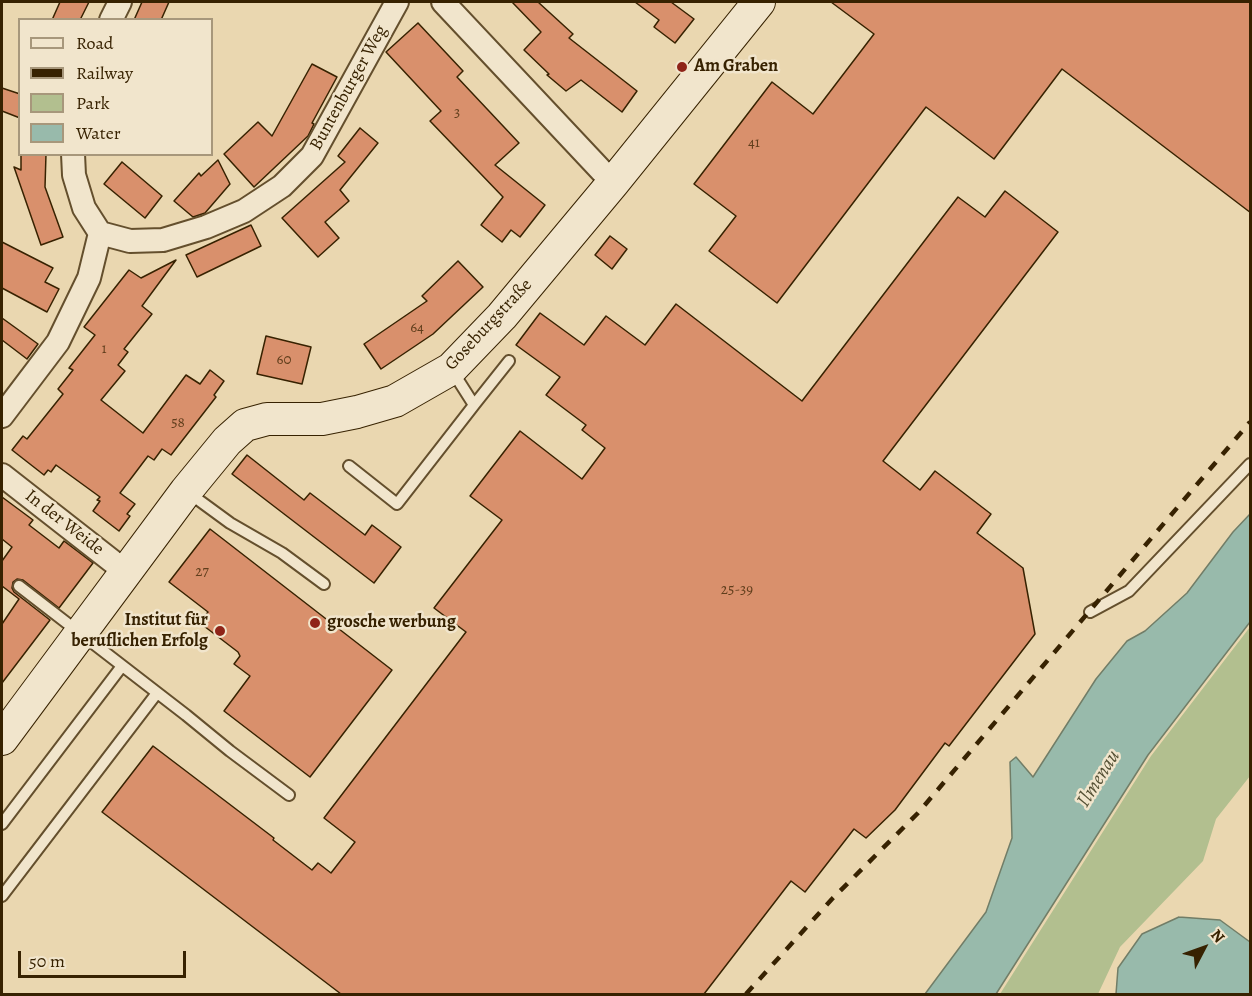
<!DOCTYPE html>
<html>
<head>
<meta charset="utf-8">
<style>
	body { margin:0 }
	#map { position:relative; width:1252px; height:996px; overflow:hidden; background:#ead7b0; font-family:Alegreya,serif }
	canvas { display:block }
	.frame { position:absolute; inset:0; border:3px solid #372201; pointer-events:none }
	.legend { position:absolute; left:18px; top:18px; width:195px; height:138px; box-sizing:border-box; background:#f1e5cc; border:2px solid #a7977b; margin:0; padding:8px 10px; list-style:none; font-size:18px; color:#372201 }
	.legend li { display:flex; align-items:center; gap:12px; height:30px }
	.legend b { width:30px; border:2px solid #a7977b }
	.north { position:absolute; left:1174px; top:918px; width:60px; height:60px; -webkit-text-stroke:4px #f1e5cc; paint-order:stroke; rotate:49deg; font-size:16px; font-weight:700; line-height:24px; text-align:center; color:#372201 }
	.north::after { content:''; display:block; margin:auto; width:21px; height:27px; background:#372201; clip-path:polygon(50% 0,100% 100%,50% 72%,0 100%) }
	.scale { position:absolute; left:18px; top:951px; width:168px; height:27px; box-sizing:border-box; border:3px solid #372201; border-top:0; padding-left:8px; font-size:18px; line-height:21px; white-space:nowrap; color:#372201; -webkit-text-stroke:4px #f1e5cc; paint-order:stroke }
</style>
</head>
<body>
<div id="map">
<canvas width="1252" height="996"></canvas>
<div class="frame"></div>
<ul class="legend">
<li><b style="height:8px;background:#f1e5cc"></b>Road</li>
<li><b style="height:8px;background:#372201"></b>Railway</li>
<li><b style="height:16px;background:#b2bf8f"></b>Park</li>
<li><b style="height:16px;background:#98baab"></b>Water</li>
</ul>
<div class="north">N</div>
<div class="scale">50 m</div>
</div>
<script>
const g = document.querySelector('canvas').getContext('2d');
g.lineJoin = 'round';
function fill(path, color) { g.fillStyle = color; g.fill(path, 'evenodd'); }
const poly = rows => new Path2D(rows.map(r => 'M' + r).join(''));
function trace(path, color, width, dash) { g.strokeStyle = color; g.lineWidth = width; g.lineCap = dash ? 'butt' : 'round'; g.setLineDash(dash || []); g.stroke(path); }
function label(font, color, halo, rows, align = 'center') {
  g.font = font + ' Alegreya,serif'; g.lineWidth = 5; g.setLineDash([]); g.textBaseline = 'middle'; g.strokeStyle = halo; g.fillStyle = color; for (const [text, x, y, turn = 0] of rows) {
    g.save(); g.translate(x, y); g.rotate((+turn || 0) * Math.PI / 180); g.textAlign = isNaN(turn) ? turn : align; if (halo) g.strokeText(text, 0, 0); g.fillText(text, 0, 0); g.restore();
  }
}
const green = poly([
	[1250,627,1250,776,1216,819,1203,861,1120,947,1098,994,1000,994,1151,756]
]);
const water = poly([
	[1250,514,1250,622,1148,755,996,994,925,994,986,912,1012,838,1010,762,1016,757,1033,777,1096,679,1127,641,1145,631,1187,593,1233,532,1250,514],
	[1179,917,1220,920,1250,942,1250,994,1116,994,1118,968,1142,934,1179,917]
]);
const building = poly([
	[60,2,89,2,80,20,52,20,60,2],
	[142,2,169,2,161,20,134,20,142,2],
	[512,2,538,2,573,34,569,38,637,91,622,112,581,80,566,91,547,75,549,74,524,50,541,32,512,2],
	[635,2,671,2,694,19,675,43,654,27,659,20,635,2],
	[831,2,1251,2,1251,213,1062,69,994,159,926,107,777,303,709,251,736,216,694,184,772,82,813,114,874,34,831,2],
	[418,23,463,71,457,77,519,143,495,165,545,205,520,237,511,230,502,242,481,225,503,197,430,121,441,111,386,52,418,23],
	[312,64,337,77,312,123,314,124,308,136,254,187,224,154,258,122,272,136,312,64],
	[2,88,20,94,20,118,2,111,2,88],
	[360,128,378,143,340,190,349,201,325,222,339,238,318,257,282,218,345,162,338,156,360,128],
	[21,154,46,154,45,187,63,237,41,245,14,167,21,170,21,154],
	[218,160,230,184,205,213,193,217,174,201,199,173,201,176,218,160],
	[122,162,162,196,145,218,104,184,122,162],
	[1005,191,1058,232,883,461,920,490,935,471,991,514,977,533,1023,568,1035,634,949,746,945,743,895,810,866,838,854,829,805,892,791,881,704,994,341,994,102,812,153,746,274,838,273,840,312,870,318,863,331,873,355,842,324,818,466,632,434,608,502,520,470,496,520,431,582,479,605,448,582,430,586,425,546,395,560,377,516,345,540,313,584,345,606,316,645,345,676,304,802,401,958,197,985,217,1005,191],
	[251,225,261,246,197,277,186,255,251,225],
	[610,236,627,249,612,269,595,255,610,236],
	[2,242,53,268,45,282,59,289,47,312,2,288,2,242],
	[176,260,142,306,152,314,124,349,128,352,118,365,125,371,101,400,143,433,186,375,200,384,210,370,224,381,214,395,216,397,171,455,162,449,154,460,148,456,120,493,135,504,127,514,130,516,119,531,93,511,100,501,97,500,100,497,56,465,51,472,48,470,44,475,12,450,23,436,27,439,63,394,58,389,73,370,69,368,95,335,84,327,129,270,141,278,176,260],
	[458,261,483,287,433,334,381,369,364,344,427,301,422,296,458,261],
	[2,318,38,344,27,359,2,340,2,318],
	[266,336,311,347,302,384,257,374,266,336],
	[247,455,304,500,310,493,365,535,372,525,401,547,374,583,232,474,247,455],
	[2,497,33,520,29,525,59,548,64,541,93,563,59,608,23,580,17,579,13,582,12,588,14,592,50,620,2,683,2,624,19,599,2,586,2,561,12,547,2,539,2,497],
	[210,529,392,670,310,777,224,711,250,676,234,664,240,656,238,652,200,623,208,612,169,582,210,529]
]);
const lane = poly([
	[474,405,509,361],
	[349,466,397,504,474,405,453,372],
	[189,493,230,523,282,553,324,584],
	[19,586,186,715,230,751,289,795],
	[1090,612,1129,591,1250,464],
	[2,824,122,666],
	[2,896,157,693]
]);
const street = poly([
	[443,2,613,183],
	[111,20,120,2],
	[100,233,130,241,163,240,206,227,244,211,282,186,312,156,397,2],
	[2,416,58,342,89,278,100,233,84,208,74,175,73,154],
	[2,475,126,572]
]);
const secondary = poly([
	[2,739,186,491,227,441,245,425,267,419,322,419,357,412,395,401,451,369,502,316,613,183,759,2]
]);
const rail = poly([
	[746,994,832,899,918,813,1250,422]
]);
const markers = [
	[682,67,6,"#8f2418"],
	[315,623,6,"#8f2418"],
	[220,631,6,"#8f2418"]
];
const numberNames = [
	["3",457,113],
	["41",754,143],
	["64",417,328],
	["1",104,349],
	["60",284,360],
	["58",178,423],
	["27",202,572],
	["25-39",737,590]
];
const poiNames = [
	["Am Graben",694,67],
	["Institut für",208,621,"right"],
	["beruflichen Erfolg",208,642,"right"],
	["grosche werbung",327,623]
];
const streetNames = [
	["Buntenburger Weg",349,88,-61],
	["Goseburgstraße",489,325,-47],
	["In der Weide",64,523,38]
];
const waterNames = [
	["Ilmenau",1099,779,-58]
];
fill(green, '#b2bf8f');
fill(water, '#98baab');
trace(water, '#717d67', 1.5);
fill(building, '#d9906c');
trace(building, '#372201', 1.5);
trace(lane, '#644f2d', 14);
trace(street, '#644f2d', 26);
trace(secondary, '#372201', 34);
trace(lane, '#f1e5cc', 10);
trace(street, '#f1e5cc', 22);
trace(secondary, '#f1e5cc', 32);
trace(rail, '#372201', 4.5, [10, 10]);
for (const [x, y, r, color] of markers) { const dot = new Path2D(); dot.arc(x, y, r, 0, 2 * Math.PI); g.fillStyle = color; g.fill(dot); trace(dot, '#f1e5cc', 2); }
label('15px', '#603e1c', null, numberNames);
label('bold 18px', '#372201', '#f1e5cc', poiNames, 'left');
label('18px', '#372201', '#f1e5cc', streetNames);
label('italic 20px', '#545034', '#f1e5cc', waterNames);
</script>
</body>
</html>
